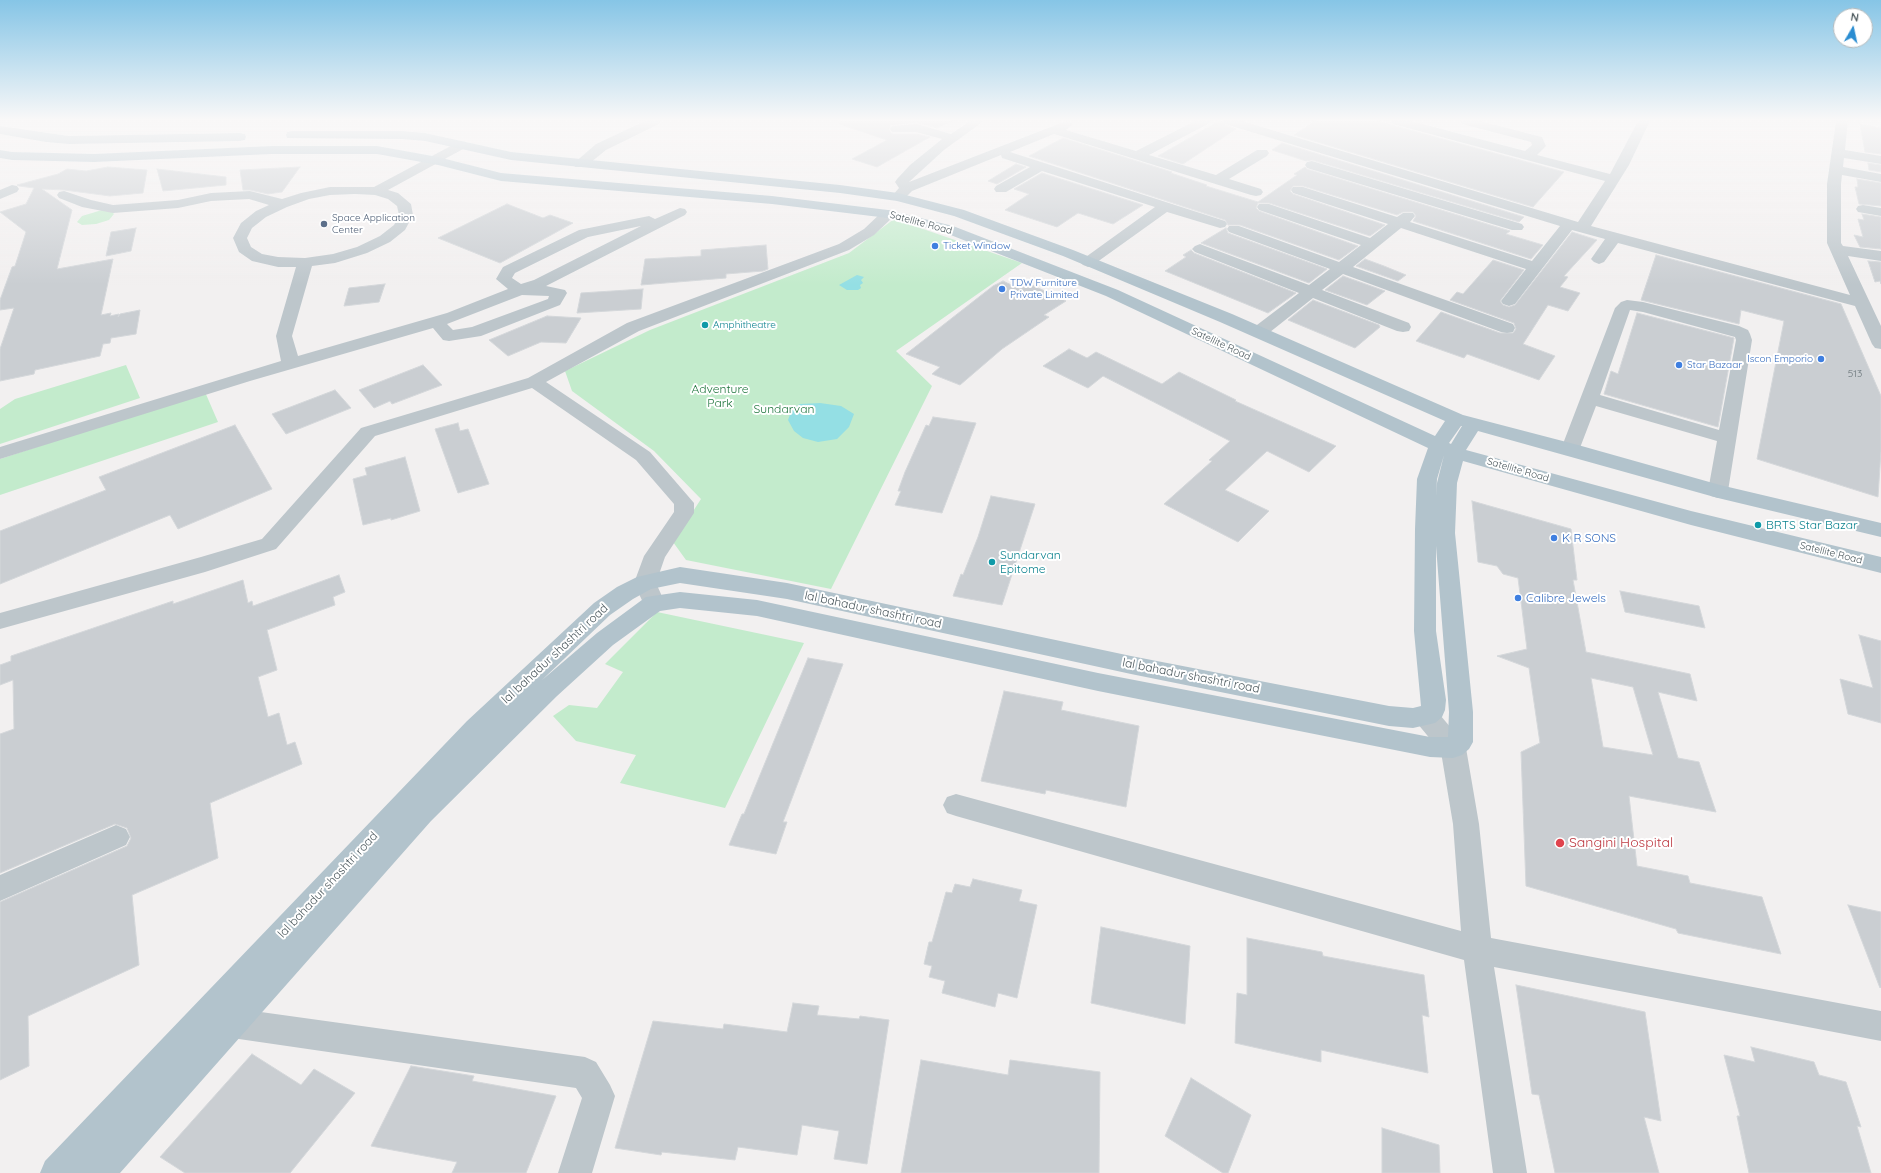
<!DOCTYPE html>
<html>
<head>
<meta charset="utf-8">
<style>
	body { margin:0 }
	#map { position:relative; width:1881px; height:1173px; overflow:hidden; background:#f2f0f0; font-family:Quicksand,sans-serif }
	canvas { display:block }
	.north { position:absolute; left:1833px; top:8px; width:40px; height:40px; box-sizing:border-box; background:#fff; border:1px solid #b6bbbd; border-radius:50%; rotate:9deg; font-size:11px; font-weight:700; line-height:16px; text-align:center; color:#49565b }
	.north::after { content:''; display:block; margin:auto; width:14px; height:18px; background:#2b8dd1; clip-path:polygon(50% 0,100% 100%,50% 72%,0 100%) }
</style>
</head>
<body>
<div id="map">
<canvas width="1881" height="1173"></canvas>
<div class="north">N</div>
</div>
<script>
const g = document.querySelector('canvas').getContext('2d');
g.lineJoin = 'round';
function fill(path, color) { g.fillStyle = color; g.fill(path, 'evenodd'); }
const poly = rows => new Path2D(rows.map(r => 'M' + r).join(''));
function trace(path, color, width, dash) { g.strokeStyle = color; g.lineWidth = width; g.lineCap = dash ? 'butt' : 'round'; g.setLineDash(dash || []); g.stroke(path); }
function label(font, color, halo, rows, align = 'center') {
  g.font = font + ' Quicksand,sans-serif'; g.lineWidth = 4; g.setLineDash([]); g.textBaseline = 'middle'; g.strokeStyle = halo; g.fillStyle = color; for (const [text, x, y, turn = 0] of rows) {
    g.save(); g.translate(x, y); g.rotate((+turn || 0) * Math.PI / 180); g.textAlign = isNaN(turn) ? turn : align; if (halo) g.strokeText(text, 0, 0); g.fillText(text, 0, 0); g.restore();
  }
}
const green = poly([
	[102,210,112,212,114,214,109,220,96,224,82,225,77,222,82,216],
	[894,219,1022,263,896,351,932,386,831,589,686,560,673,542,701,499,654,451,572,391,565,371,650,330,849,253],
	[126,365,140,398,0,444,0,409,15,399],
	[205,392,218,422,0,495,0,459],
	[657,612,804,643,725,808,620,783,636,755,576,741,553,716,569,705,597,708,623,672,605,664]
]);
const water = poly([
	[857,275,864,277,861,280,863,283,860,285,861,288,858,290,847,290,839,285],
	[820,403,841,406,854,414,849,427,837,439,818,442,803,438,794,431,788,420,792,409,800,404]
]);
const building = poly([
	[839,121,952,121,937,128,917,122,891,125,889,130,892,134,916,134,930,137,877,167,852,159,887,140,839,124,839,121],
	[1219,121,1222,121,1225,125,1236,129,1183,164,1158,156,1219,121],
	[1315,121,1377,121,1564,172,1533,207,1294,135,1315,121],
	[1860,124,1881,128,1881,154,1865,152,1860,124],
	[1063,138,1172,172,1171,173,1207,185,1206,186,1258,202,1297,175,1294,174,1305,167,1307,169,1510,231,1506,234,1543,245,1531,259,1413,221,1416,216,1413,212,1403,212,1397,215,1303,186,1293,186,1290,191,1293,194,1385,225,1370,236,1269,203,1258,203,1256,208,1259,211,1358,246,1339,260,1240,225,1228,225,1225,220,1029,156,1063,138],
	[1282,143,1524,217,1519,222,1312,160,1306,161,1272,150,1282,143],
	[1868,163,1881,165,1881,172,1869,170,1868,163],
	[1016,164,1026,167,997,184,988,181,1016,164],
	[108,167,147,170,143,193,110,196,64,190,42,189,72,210,57,269,113,259,101,315,111,313,110,316,119,314,118,317,120,314,140,310,136,334,111,338,110,343,103,344,100,356,35,370,34,374,0,381,0,349,14,308,0,310,0,300,12,267,15,266,26,232,0,212,26,204,34,188,19,186,17,185,58,174,67,169,86,171,108,167],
	[300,167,282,192,268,194,250,190,243,190,240,170,300,167],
	[157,169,226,177,226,185,163,191,157,169],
	[1042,173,1143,205,1113,224,1078,213,1057,227,1005,210,1029,194,1014,189,1042,173],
	[1857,179,1881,183,1881,206,1859,204,1855,187,1858,187,1857,179],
	[507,204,543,218,550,215,573,223,500,263,438,238,507,204],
	[1862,214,1881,217,1881,249,1860,247,1854,235,1863,237,1858,219,1864,220,1862,214],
	[136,228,131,251,106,256,111,232,136,228],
	[1226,228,1228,233,1327,269,1309,283,1201,243,1226,228],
	[1572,232,1597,240,1564,276,1568,277,1560,287,1580,293,1568,311,1548,305,1523,344,1555,356,1539,380,1467,354,1464,358,1416,341,1441,312,1500,333,1513,333,1516,329,1514,323,1450,300,1457,292,1463,294,1493,260,1524,270,1500,301,1503,305,1509,307,1515,305,1572,232],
	[766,245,768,269,763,271,726,274,726,278,641,285,645,259,701,256,701,250,766,245],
	[1191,250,1194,253,1296,293,1268,313,1165,271,1186,257,1183,255,1191,250],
	[1656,255,1841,304,1881,396,1881,451,1878,497,1757,459,1784,321,1741,310,1739,324,1641,300,1656,255],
	[1365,259,1384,266,1406,275,1398,281,1356,266,1365,259],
	[1868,261,1881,262,1881,284,1880,281,1875,282,1868,261],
	[1343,276,1385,291,1367,305,1325,290,1343,276],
	[1003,281,1020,289,1025,286,1028,287,1032,285,1066,301,1044,315,1049,317,1002,349,960,385,932,374,940,367,906,354,993,286,1003,281],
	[385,284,379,302,344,306,349,288,385,284],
	[643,289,641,309,577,313,581,293,643,289],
	[1313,300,1379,325,1380,327,1355,348,1288,320,1313,300],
	[1637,313,1734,338,1718,427,1604,394,1611,371,1618,374,1637,313],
	[547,316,581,318,566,343,541,342,508,356,489,340,547,316],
	[1069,349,1087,358,1096,352,1162,384,1179,372,1236,400,1235,401,1336,446,1309,472,1267,451,1225,490,1269,511,1238,542,1164,504,1212,461,1209,460,1230,441,1103,376,1088,388,1043,366,1069,349],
	[423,365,442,385,392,404,390,401,374,408,359,390,423,365],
	[335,390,351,408,286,434,272,414,335,390],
	[933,417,976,423,942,513,895,505,901,491,898,491,905,472,926,425,929,426,933,417],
	[458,423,460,431,468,429,489,484,458,493,435,429,458,423],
	[235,425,272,489,178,529,170,515,0,584,0,531,106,490,99,477,235,425],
	[405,457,420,511,391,520,391,518,363,525,353,479,367,475,365,468,405,457],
	[991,496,1035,504,1002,605,953,596,961,574,963,575,978,537,991,496],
	[1472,501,1571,529,1577,580,1573,580,1586,652,1690,674,1697,701,1658,692,1678,758,1699,762,1716,812,1629,796,1637,866,1688,876,1690,883,1762,897,1781,954,1678,933,1676,929,1526,886,1521,752,1540,743,1529,668,1497,656,1527,649,1518,578,1503,574,1497,566,1478,562,1472,501],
	[1591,678,1633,687,1653,755,1603,747,1591,678],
	[339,575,345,592,333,597,335,605,267,630,277,670,258,677,268,717,279,713,287,745,295,742,302,764,210,803,218,858,132,895,139,965,28,1016,29,1066,0,1080,0,902,127,846,131,838,127,828,115,824,0,873,0,734,14,729,13,680,0,685,0,665,11,661,11,656,173,601,173,604,243,580,248,603,252,601,253,606,339,575],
	[1620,591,1699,606,1705,628,1625,612,1620,591],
	[1859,635,1881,641,1881,723,1848,714,1840,679,1873,688,1859,635],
	[808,658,843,664,783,822,787,822,776,854,729,845,742,814,744,814,808,658],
	[1004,691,1063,702,1061,710,1139,726,1126,807,1046,790,1045,794,981,781,1004,691],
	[973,879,1022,890,1019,901,1037,905,1017,998,998,993,995,1007,942,993,945,981,929,977,932,966,924,964,929,942,932,942,946,892,952,893,955,884,970,887,973,879],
	[1848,905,1881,912,1881,987,1880,988,1848,905],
	[1101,927,1190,946,1185,1024,1091,1003,1101,927],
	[1247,938,1322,952,1323,956,1424,975,1429,1017,1422,1015,1428,1073,1321,1050,1321,1062,1235,1043,1237,993,1247,995,1247,938],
	[1516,985,1645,1012,1661,1121,1644,1117,1659,1173,1555,1173,1539,1095,1532,1094,1516,985],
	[793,1003,819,1006,817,1015,859,1019,860,1016,889,1020,867,1164,834,1159,839,1131,802,1125,797,1155,738,1147,735,1160,662,1152,661,1155,615,1148,653,1021,723,1029,724,1024,787,1032,793,1003],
	[1751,1047,1814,1062,1819,1075,1846,1082,1861,1127,1857,1126,1871,1173,1749,1173,1737,1116,1740,1116,1724,1055,1755,1062,1751,1047],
	[252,1054,301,1085,314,1069,355,1093,290,1173,185,1173,160,1157,252,1054],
	[921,1060,1008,1075,1010,1060,1100,1072,1099,1173,901,1173,921,1060],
	[411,1066,474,1076,472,1081,556,1096,526,1173,452,1173,457,1162,371,1146,411,1066],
	[1191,1078,1251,1115,1228,1173,1223,1173,1165,1136,1191,1078],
	[1382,1128,1439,1145,1440,1173,1382,1173,1382,1128]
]);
const minor = poly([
	[645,121,661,121,659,124,606,150,585,167,575,167,573,164,596,144,645,121],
	[970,121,984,121,944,150,909,182,1066,121,1070,122,1072,125,1066,130,1136,151,1195,121,1210,121,1208,124,1149,155,1216,175,1257,150,1267,150,1269,153,1267,156,1229,179,1261,189,1263,192,1261,195,1256,196,1251,195,1054,134,1010,152,1225,221,1227,224,1225,227,1220,228,1167,212,1093,265,1088,267,1083,265,1080,262,1083,259,1155,207,1042,171,1006,192,996,192,994,189,996,186,1030,167,1002,158,1001,155,912,191,903,200,893,200,891,197,899,188,895,182,897,179,910,165,942,139,916,132,892,132,890,129,892,126,917,124,951,134,970,121],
	[1223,121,1242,121,1578,222,1605,181,1393,124,1391,121,1411,121,1525,151,1532,145,1531,142,1462,124,1460,121,1480,121,1542,137,1546,146,1537,155,1610,174,1638,121,1650,121,1629,165,1591,226,1850,295,1827,243,1827,184,1836,121,1848,121,1845,150,1881,156,1881,164,1844,158,1843,167,1881,174,1881,182,1842,175,1841,184,1841,243,1843,246,1881,251,1881,261,1848,256,1881,326,1881,349,1875,348,1872,344,1855,306,1618,243,1604,262,1599,264,1594,262,1591,259,1605,239,1572,230,1515,304,1509,306,1503,304,1501,301,1526,269,1401,228,1353,267,1513,324,1515,328,1513,332,1507,333,1501,332,1343,274,1322,290,1409,323,1411,327,1409,331,1403,332,1397,331,1313,298,1265,336,1259,337,1253,336,1251,332,1253,328,1299,293,1195,252,1192,249,1195,246,1200,244,1205,246,1309,285,1330,269,1229,232,1227,229,1229,226,1239,226,1339,262,1361,245,1259,210,1257,207,1259,204,1269,204,1370,238,1388,224,1293,193,1291,190,1293,187,1303,187,1397,217,1403,213,1413,213,1415,216,1410,222,1532,261,1560,226,1225,124,1223,121],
	[460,141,465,142,466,145,465,148,388,190,398,193,411,204,413,215,405,230,390,242,367,253,335,263,312,266,292,336,298,356,447,313,508,289,496,279,503,267,579,230,649,216,655,219,680,208,685,209,687,212,685,215,546,286,565,290,567,293,560,305,481,336,449,341,443,340,433,328,250,381,0,459,0,447,281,361,276,336,296,267,278,267,252,261,239,252,233,238,241,223,256,211,269,205,249,199,211,201,178,208,113,213,82,207,59,198,57,195,59,192,64,191,91,200,113,205,178,200,211,193,250,191,282,199,301,193,330,187,374,187,460,141],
	[355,194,375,195,388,199,397,206,399,215,394,225,380,236,357,247,333,254,305,258,278,257,262,254,251,247,247,238,252,228,266,217,287,207,309,199,330,195,355,194],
	[641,226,534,280,521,284,512,278,515,273,588,237,641,226],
	[522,295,549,296,548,299,472,327,453,330,447,324,522,295],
	[1312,161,1522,224,1524,227,1522,230,1512,230,1307,168,1305,165,1307,162,1312,161],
	[12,185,17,186,19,189,17,192,0,199,0,190,12,185],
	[1863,205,1881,208,1881,216,1858,212,1856,209,1858,206,1863,205],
	[888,210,893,211,895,214,893,217,874,235,849,250,639,331,546,382,650,452,694,503,694,513,665,557,656,583,665,603,662,609,654,611,646,609,634,583,644,556,674,512,674,504,636,460,532,388,375,436,276,549,205,572,0,629,0,613,201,557,262,539,361,428,528,378,627,323,839,244,864,229,883,211,888,210],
	[1627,300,1643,302,1739,326,1748,330,1750,334,1752,340,1728,491,1725,496,1718,498,1711,496,1708,491,1717,441,1596,406,1578,453,1571,455,1564,453,1561,449,1615,308,1621,302,1627,300],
	[1630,310,1643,312,1735,337,1736,340,1719,430,1600,395,1630,310],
	[1426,706,1435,709,1462,741,1466,748,1479,824,1491,938,1881,1011,1881,1041,1494,967,1527,1173,1493,1173,1464,960,956,816,947,813,943,805,947,797,956,794,1461,931,1453,824,1441,752,1417,723,1414,716,1417,709,1426,706],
	[116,825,126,829,130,837,126,845,0,901,0,875,116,825],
	[232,1008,585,1057,596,1062,610,1085,615,1096,592,1173,558,1173,582,1098,576,1088,232,1038,221,1034,217,1023,221,1012,232,1008]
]);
const major = poly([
	[0,126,69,136,240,133,245,134,246,137,245,140,240,141,69,144,46,142,0,134,0,126],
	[292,131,402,131,425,133,511,152,840,185,898,193,964,210,1073,250,1232,314,1463,415,1578,445,1720,485,1881,523,1881,537,1718,498,1478,431,1466,450,1691,511,1881,557,1881,573,1691,525,1463,461,1457,483,1455,533,1473,712,1473,742,1469,749,1462,755,1453,758,1430,757,1098,691,757,616,680,608,660,611,613,645,557,696,431,821,120,1173,40,1173,45,1161,467,721,594,603,617,587,637,577,680,567,787,583,1131,656,1389,706,1413,708,1421,706,1414,631,1415,529,1417,479,1428,448,1106,296,943,232,888,218,772,204,501,181,438,165,377,154,272,154,94,162,12,160,0,158,0,150,12,152,94,154,272,146,377,146,438,157,501,173,772,196,888,210,953,226,1118,290,1435,436,1445,421,1220,322,1063,256,954,216,897,201,840,193,511,160,425,141,402,139,287,138,286,135,287,132,292,131],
	[1461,426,1462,426,1451,444,1449,443,1461,426],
	[1444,455,1437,483,1436,496,1437,479,1444,455],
	[1436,546,1449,712,1448,737,1430,737,1098,673,757,600,680,592,646,597,597,633,542,680,610,615,633,599,651,589,680,583,787,599,1131,674,1389,726,1413,728,1435,723,1442,717,1445,710,1446,700,1436,631,1436,546]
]);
const markers = [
	[324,224,4,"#5c6f8a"],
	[935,246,4,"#3f7fe0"],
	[1002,289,4,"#3f7fe0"],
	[705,325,4,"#0f9aa8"],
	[1821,359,4,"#3f7fe0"],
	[1679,365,4,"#3f7fe0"],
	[1758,525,4,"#0f9aa8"],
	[1554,538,4,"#3f7fe0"],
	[992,562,4,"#0f9aa8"],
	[1518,598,4,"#3f7fe0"],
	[1560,843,5,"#e0444e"]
];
const farServicenames = [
	["Space Application",332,218],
	["Center",332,230]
];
const farStreetnames = [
	["Satellite Road",921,223,15],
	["Satellite Road",1221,344,25],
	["Satellite Road",1518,470,16],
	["Satellite Road",1831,553,14]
];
const farShopnames = [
	["Ticket Window",943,246],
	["TDW Furniture",1010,283],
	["Private Limited",1010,295],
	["Iscon Emporio",1813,359,"right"],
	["Star Bazaar",1687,365]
];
const farCulturenames = [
	["Amphitheatre",713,325]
];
const numberNames = [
	["513",1855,374]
];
const parkNames = [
	["Adventure",720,389],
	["Park",720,403],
	["Sundarvan",784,409]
];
const cultureNames = [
	["BRTS Star Bazar",1766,525],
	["Sundarvan",1000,555],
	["Epitome",1000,569]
];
const shopNames = [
	["K R SONS",1562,538],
	["Calibre Jewels",1526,598]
];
const streetNames = [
	["lal bahadur shashtri road",873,610,12],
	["lal bahadur shashtri road",555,654,-43],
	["lal bahadur shashtri road",1191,676,11],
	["lal bahadur shashtri road",328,885,-47]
];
const nearHealthnames = [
	["Sangini Hospital",1569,843]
];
fill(green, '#c3ebcc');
fill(water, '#94dfe4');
fill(building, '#caced2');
trace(building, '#d4d7da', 1);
fill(minor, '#bdc6cb');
fill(major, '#b2c3cc');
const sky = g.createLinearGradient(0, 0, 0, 285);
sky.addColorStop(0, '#86c5e6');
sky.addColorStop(0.42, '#f9f8f8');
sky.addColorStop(1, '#f9f8f800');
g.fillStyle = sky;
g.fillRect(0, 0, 1881, 285);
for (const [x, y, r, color] of markers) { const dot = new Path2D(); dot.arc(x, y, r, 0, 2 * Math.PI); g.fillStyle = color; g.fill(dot); trace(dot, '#fff', 1.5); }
label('10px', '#4e5e75', '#fff', farServicenames, 'left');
label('10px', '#49565b', '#fff', farStreetnames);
label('10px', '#366cbe', '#fff', farShopnames, 'left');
label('10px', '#0d838f', '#fff', farCulturenames, 'left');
label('10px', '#697479', null, numberNames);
label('12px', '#20763e', '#fff', parkNames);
label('12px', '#0d838f', '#fff', cultureNames, 'left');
label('12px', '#366cbe', '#fff', shopNames, 'left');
label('12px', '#49565b', '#fff', streetNames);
label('14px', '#be3a42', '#fff', nearHealthnames, 'left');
</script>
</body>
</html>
